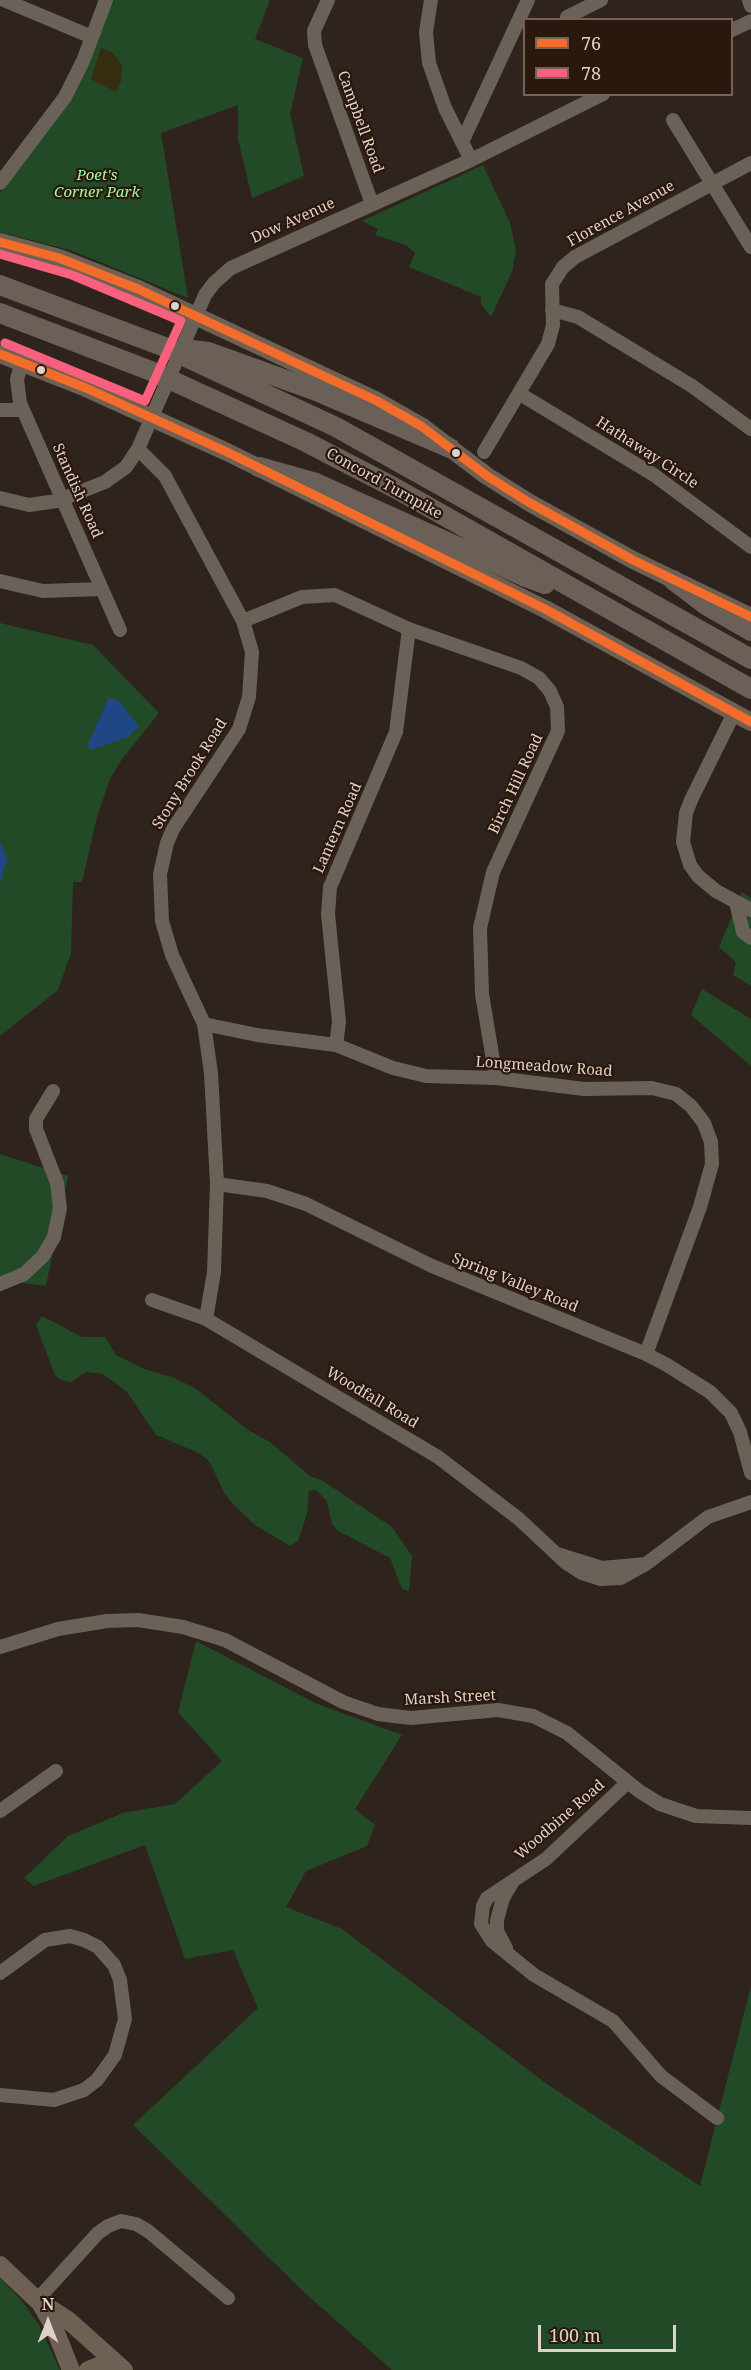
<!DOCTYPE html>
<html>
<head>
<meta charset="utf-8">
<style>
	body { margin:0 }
	#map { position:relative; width:751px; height:2370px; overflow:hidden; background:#2e231d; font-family:"Noto Serif",serif }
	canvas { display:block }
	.legend { position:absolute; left:523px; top:18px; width:210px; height:78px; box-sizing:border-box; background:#2b180c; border:2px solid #736258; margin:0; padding:8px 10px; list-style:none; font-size:18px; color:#dfd2ca }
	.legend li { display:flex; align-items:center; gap:12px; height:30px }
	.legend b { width:30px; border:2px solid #736258 }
	.north { position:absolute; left:18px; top:2292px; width:60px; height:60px; -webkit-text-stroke:4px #2b180c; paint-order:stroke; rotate:0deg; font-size:16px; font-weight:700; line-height:24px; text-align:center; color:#dfd2ca }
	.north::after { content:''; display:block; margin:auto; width:21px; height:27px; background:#dfd2ca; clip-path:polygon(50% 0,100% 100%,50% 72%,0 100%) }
	.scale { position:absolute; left:538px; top:2325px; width:138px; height:27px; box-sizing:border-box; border:3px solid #dfd2ca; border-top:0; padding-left:8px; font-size:18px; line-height:21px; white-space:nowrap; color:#dfd2ca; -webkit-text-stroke:4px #2b180c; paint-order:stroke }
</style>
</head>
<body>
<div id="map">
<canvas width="751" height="2370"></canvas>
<ul class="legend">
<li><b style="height:8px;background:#f36c2b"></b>76</li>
<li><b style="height:8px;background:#f8607d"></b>78</li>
</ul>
<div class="north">N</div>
<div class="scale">100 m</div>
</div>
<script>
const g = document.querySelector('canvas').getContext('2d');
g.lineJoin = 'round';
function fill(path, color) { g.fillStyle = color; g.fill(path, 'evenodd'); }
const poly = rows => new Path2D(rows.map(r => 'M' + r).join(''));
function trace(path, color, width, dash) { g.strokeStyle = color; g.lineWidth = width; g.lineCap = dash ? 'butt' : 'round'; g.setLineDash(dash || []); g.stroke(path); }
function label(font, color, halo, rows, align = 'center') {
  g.font = font + ' "Noto Serif",serif'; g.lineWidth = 4.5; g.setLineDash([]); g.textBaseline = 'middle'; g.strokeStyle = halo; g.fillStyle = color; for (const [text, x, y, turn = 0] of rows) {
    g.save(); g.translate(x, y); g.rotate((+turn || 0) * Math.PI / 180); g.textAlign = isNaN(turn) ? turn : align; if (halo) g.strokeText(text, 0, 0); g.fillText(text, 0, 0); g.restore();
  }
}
const green = poly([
	[113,0,270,0,255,39,303,58,290,114,304,176,252,198,238,139,238,105,161,133,188,298,73,251,0,232,0,193,53,124,77,87],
	[483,165,510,223,516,251,512,272,491,317,481,304,481,297,409,267,415,253,406,245,375,235,378,229,362,221],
	[0,623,93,645,159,713,122,759,110,779,97,817,82,882,73,882,71,953,58,990,0,1036],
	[742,892,751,898,751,986,733,975,736,962,719,947],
	[702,989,751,1019,751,1066,691,1015],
	[0,1154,68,1176,46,1286,0,1280],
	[42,1316,82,1337,105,1337,116,1355,144,1369,172,1377,195,1388,248,1430,270,1442,310,1476,323,1481,392,1527,412,1556,409,1591,402,1589,390,1558,338,1531,332,1524,327,1501,316,1490,309,1491,307,1514,298,1541,290,1546,255,1525,234,1505,225,1494,209,1461,199,1453,156,1435,127,1392,103,1374,86,1372,71,1382,61,1380,55,1375,36,1325],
	[196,1641,315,1703,402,1735,355,1809,375,1825,367,1846,306,1871,286,1907,342,1929,547,2084,700,2186,751,1986,751,2370,392,2370,307,2295,133,2125,258,2008,233,1950,185,1959,145,1845,34,1886,24,1878,68,1836,123,1813,175,1804,222,1761,178,1712],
	[0,2278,22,2301,39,2325,60,2370,0,2370]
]);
const sand = poly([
	[101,48,113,53,122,65,121,82,115,92,91,79]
]);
const water = poly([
	[109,697,119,701,139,726,128,737,91,750,88,748,89,742],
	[0,842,7,859,0,883]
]);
const minor = poly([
	[4,0,92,37],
	[328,0,314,31,315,45,372,204],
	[431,0,426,32,429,63,445,108,471,160],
	[749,0,751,6],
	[567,17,601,0],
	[732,30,751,21],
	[673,120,751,247],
	[462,142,528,0],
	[0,183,65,97,83,61,106,0],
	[552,310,578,317,692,386,751,429],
	[22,362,17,379,20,403,120,630],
	[520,394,654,475,751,547],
	[0,410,23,410],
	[138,449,165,476,243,621,252,652,249,697,239,729,173,829,167,843,160,874,162,921,172,955,204,1024,211,1073,217,1184,214,1272,206,1319],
	[484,452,548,344,553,325,552,284,563,267,575,257,751,163],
	[0,498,29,505,57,501,105,482,126,467,138,449,205,295,214,283,231,268,471,160,603,94],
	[0,581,43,591,101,589],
	[243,621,302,597,335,595,409,629,521,668,539,678,550,691,557,707,558,731,493,872,480,928,482,994,496,1078],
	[734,713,691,800,686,813,683,842,690,865,698,876,716,891,751,910],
	[736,902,743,932,751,938],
	[204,1024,257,1035,336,1045,393,1068,426,1076,496,1078,584,1089,652,1088,676,1094,691,1106,704,1123,711,1142,712,1164,700,1207,646,1354],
	[336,1045,339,1022,328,914,330,887,396,732,409,629],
	[217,1184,267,1191,306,1204,432,1266,646,1354,667,1365,710,1392,731,1413,740,1432,751,1473],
	[0,1284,24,1274,43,1256,54,1237,60,1208,57,1183,36,1129,36,1119,53,1091],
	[152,1300,206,1319,438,1457,519,1519,565,1562,582,1573,601,1579,621,1578,646,1564,602,1568,557,1554],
	[646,1564,708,1517,751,1502],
	[0,1647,58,1629,107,1621,138,1620,183,1627,225,1640,343,1702,378,1714,411,1718,498,1710,533,1716,567,1733,639,1791,660,1804,696,1816,751,1818],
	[628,1782,546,1859,487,1898,483,1906,481,1924,492,1941,534,1975,613,2021,661,2076,717,2118],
	[0,1811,56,1771],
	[506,1948,497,1931,497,1920,503,1898,512,1883],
	[0,1973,45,1940,70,1936,84,1940,98,1947,114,1965,120,1980,125,2019,115,2055,97,2080,84,2090,54,2100,0,2095],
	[37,2300,98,2233,108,2226,121,2221,136,2224,148,2231,228,2298]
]);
const major = poly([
	[0,242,59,258,138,289,377,401,421,426,487,476,530,503,633,560,751,617],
	[0,354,86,388,227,452,545,609,751,722],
	[0,2265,37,2300,68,2320,124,2370],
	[40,2303,53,2325,71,2370],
	[88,2370,113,2360]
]);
const highway = poly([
	[0,285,162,346,336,427,751,659],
	[0,313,151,371,306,442,395,488,751,689],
	[192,350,208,352,314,390,450,448],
	[259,467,316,483,523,576,545,584],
	[673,580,706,605,751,631]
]);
const bus1 = poly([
	[0,242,59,258,138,289,377,401,421,426,487,476,530,503,633,560,751,617],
	[0,354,86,388,227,452,545,609,751,722]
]);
const bus2 = poly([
	[0,254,72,275,181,321,145,401,5,343]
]);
const markers = [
	[175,306,5,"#dfd2ca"],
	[41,370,5,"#dfd2ca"],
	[456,453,5,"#dfd2ca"]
];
const streetNames = [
	["Campbell Road",360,122,70],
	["Florence Avenue",621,214,-29],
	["Dow Avenue",293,221,-24],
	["Hathaway Circle",647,453,33],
	["Concord Turnpike",384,484,29],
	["Standish Road",77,491,66],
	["Stony Brook Road",190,774,-58],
	["Birch Hill Road",516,784,-65],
	["Lantern Road",338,828,-66],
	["Longmeadow Road",544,1067,4],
	["Spring Valley Road",515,1283,22],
	["Woodfall Road",372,1398,31],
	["Marsh Street",450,1698,-3],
	["Woodbine Road",560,1820,-41]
];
const parkNames = [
	["Poet's",97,176],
	["Corner Park",97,193]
];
fill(green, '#234a26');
fill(sand, '#352d0f');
fill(water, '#204785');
trace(minor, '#6a6258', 14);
trace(major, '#6e6154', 18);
trace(highway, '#6a6058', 20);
trace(bus1, '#f36c2b', 9);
trace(bus2, '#f8607d', 9);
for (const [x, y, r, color] of markers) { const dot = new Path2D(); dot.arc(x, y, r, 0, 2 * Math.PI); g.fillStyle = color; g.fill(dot); trace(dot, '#2b180c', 2); }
label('15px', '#dfd2ca', '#2b180c', streetNames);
label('italic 15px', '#9afda2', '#2b180c', parkNames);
</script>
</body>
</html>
